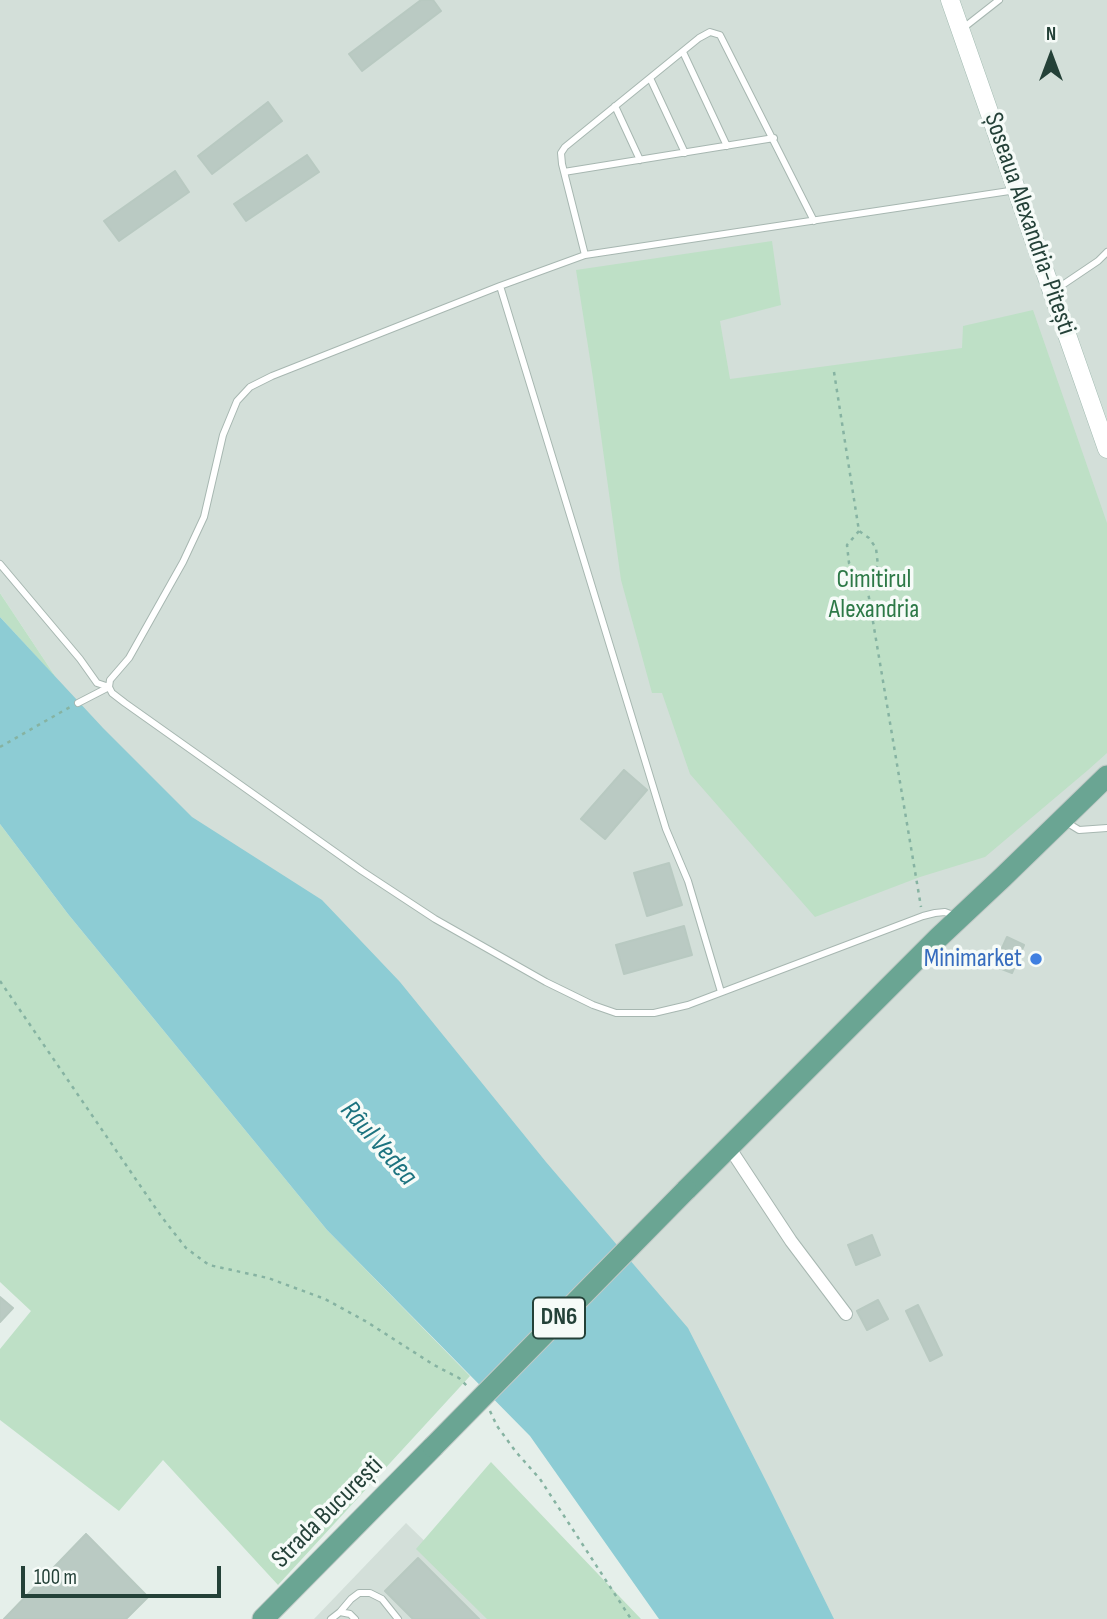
<!DOCTYPE html>
<html>
<head>
<meta charset="utf-8">
<style>
	body { margin:0 }
	#map { position:relative; width:1107px; height:1619px; overflow:hidden; background:#e5efea; font-family:"Sofia Sans Condensed",sans-serif }
	canvas { display:block }
	.north { position:absolute; left:1016px; top:21px; width:70px; height:70px; -webkit-text-stroke:5px #f6fbf8; paint-order:stroke; rotate:0deg; font-size:19px; font-weight:700; line-height:28px; text-align:center; color:#244138 }
	.north::after { content:''; display:block; margin:auto; width:24px; height:32px; background:#244138; clip-path:polygon(50% 0,100% 100%,50% 72%,0 100%) }
	.scale { position:absolute; left:21px; top:1566px; width:200px; height:32px; box-sizing:border-box; border:4px solid #244138; border-top:0; padding-left:9px; font-size:21px; line-height:24px; white-space:nowrap; color:#244138; -webkit-text-stroke:5px #f6fbf8; paint-order:stroke }
</style>
</head>
<body>
<div id="map">
<canvas width="1107" height="1619"></canvas>
<div class="north">N</div>
<div class="scale">100 m</div>
</div>
<script>
const g = document.querySelector('canvas').getContext('2d');
g.lineJoin = 'round';
function fill(path, color) { g.fillStyle = color; g.fill(path, 'evenodd'); }
const poly = rows => new Path2D(rows.map(r => 'M' + r).join(''));
function trace(path, color, width, dash) { g.strokeStyle = color; g.lineWidth = width; g.lineCap = dash ? 'butt' : 'round'; g.setLineDash(dash || []); g.stroke(path); }
function label(font, color, halo, rows, align = 'center') {
  g.font = font + ' "Sofia Sans Condensed",sans-serif'; g.lineWidth = 7; g.setLineDash([]); g.textBaseline = 'middle'; g.strokeStyle = halo; g.fillStyle = color; for (const [text, x, y, turn = 0] of rows) {
    g.save(); g.translate(x, y); g.rotate((+turn || 0) * Math.PI / 180); g.textAlign = isNaN(turn) ? turn : align; if (halo) g.strokeText(text, 0, 0); g.fillText(text, 0, 0); g.restore();
  }
}
const built = poly([
	[0,0,1107,0,1107,1619,660,1619,57,679,0,593],
	[406,1523,505,1619,314,1619]
]);
const green = poly([
	[772,241,781,305,720,321,730,379,962,348,963,326,1033,310,1107,523,1107,753,1088,770,985,857,920,877,815,917,690,774,662,693,652,693,621,580,593,378,576,270],
	[0,593,57,679,0,617],
	[0,824,68,914,327,1230,470,1376,278,1585,163,1460,119,1511,0,1420,0,1349,31,1311,0,1282],
	[491,1462,641,1619,487,1619,416,1549]
]);
const water = poly([
	[0,617,103,728,192,817,322,900,400,982,546,1162,688,1328,768,1485,834,1619,659,1619,530,1436,327,1230,68,914,0,824]
]);
const building = poly([
	[421,0,433,0,441,11,362,71,349,54,421,0],
	[268,102,282,121,212,174,198,156,268,102],
	[307,155,319,172,246,221,234,204,307,155],
	[175,171,189,192,119,241,104,221,175,171],
	[624,770,647,790,605,839,581,819,624,770],
	[669,863,682,905,647,916,634,873,669,863],
	[684,926,692,955,624,974,616,945,684,926],
	[1007,937,1024,945,1012,973,994,966,1007,937],
	[872,1235,880,1255,856,1265,848,1245,872,1235],
	[0,1297,13,1308,0,1322,0,1297],
	[878,1300,888,1319,867,1330,857,1311,878,1300],
	[918,1305,942,1355,930,1361,906,1311,918,1305],
	[86,1534,148,1597,126,1619,4,1619,86,1534],
	[418,1558,479,1619,413,1619,385,1591,418,1558]
]);
const path = poly([
	[834,372,859,531,869,538,876,548,878,566,867,579],
	[859,531,847,545,849,563,866,580,921,907],
	[0,747,70,707],
	[0,981,161,1216,186,1248,209,1265,268,1278,325,1299,367,1322,434,1365,459,1378,469,1388],
	[490,1411,497,1426,516,1452,540,1479,631,1619]
]);
const lane = poly([
	[962,29,999,0],
	[683,52,727,146],
	[650,78,685,153],
	[615,106,640,160],
	[564,172,774,138],
	[585,255,562,164,561,153,565,147,699,38,710,32,720,35,814,221],
	[500,286,666,829,688,881,721,992],
	[1055,290,1098,261,1107,252],
	[0,564,80,659,97,683,109,687],
	[78,703,109,687],
	[1066,822,1079,830,1107,828],
	[953,915,945,912,935,913,923,916,688,1005,654,1013,616,1013,593,1005,546,982,435,919,362,871,125,703,112,693,109,687,110,680,129,658,183,562,204,517,223,435,237,401,250,387,272,376,500,286,585,255,1016,190],
	[340,1612,351,1599,359,1593,370,1593,382,1599,398,1619],
	[331,1619,340,1612,350,1614,355,1619]
]);
const street = poly([
	[729,1147,791,1241,846,1314]
]);
const secondary = poly([
	[950,0,1107,449]
]);
const primary = poly([
	[686,1190,938,938,1003,877,1107,776],
	[263,1619,433,1447]
]);
const primaryBridge = poly([
	[433,1447,686,1190]
]);
const markers = [
	[1036,959,7,"#3f7fe0"]
];
const shields = [
	[559,1318,52]
];
const shieldNames = [
	["DN6",559,1318]
];
const streetNames = [
	["Șoseaua Alexandria-Pitești",1029,224,71],
	["Strada București",328,1513,-45]
];
const parkNames = [
	["Cimitirul",874,580],
	["Alexandria",874,610]
];
const shopNames = [
	["Minimarket",1022,959]
];
const waterNames = [
	["Râul Vedea",378,1144,49]
];
fill(built, '#d3dfd9');
fill(green, '#bee0c6');
fill(water, '#8dccd4');
fill(building, '#bacac3');
trace(building, '#b8c9c1', 2);
trace(lane, '#a7b7b1', 8);
trace(street, '#a7b7b1', 14);
trace(secondary, '#a3bbb2', 19);
trace(primary, '#c2cac7', 23);
trace(path, '#86b3a2', 2.5, [3.5, 5]);
trace(lane, '#fff', 6);
trace(street, '#fff', 12);
trace(secondary, '#fff', 18);
trace(primary, '#6aa593', 21);
trace(primaryBridge, '#c2cac7', 23, []);
trace(primaryBridge, '#6aa593', 21);
for (const [x, y, r, color] of markers) { const dot = new Path2D(); dot.arc(x, y, r, 0, 2 * Math.PI); g.fillStyle = color; g.fill(dot); trace(dot, '#f6fbf8', 2.5); }
for (const [x, y, w] of shields) { const box = new Path2D(); box.roundRect(x - w / 2, y - 20.5, w, 41, 5); g.fillStyle = '#f6fbf8'; g.fill(box); trace(box, '#244138', 2); }
label('bold 24px', '#244138', null, shieldNames);
label('26px', '#244138', '#f6fbf8', streetNames);
label('26px', '#2d7947', '#f6fbf8', parkNames);
label('26px', '#366cbe', '#f6fbf8', shopNames, 'right');
label('italic 28px', '#1c737f', '#f6fbf8', waterNames);
</script>
</body>
</html>
